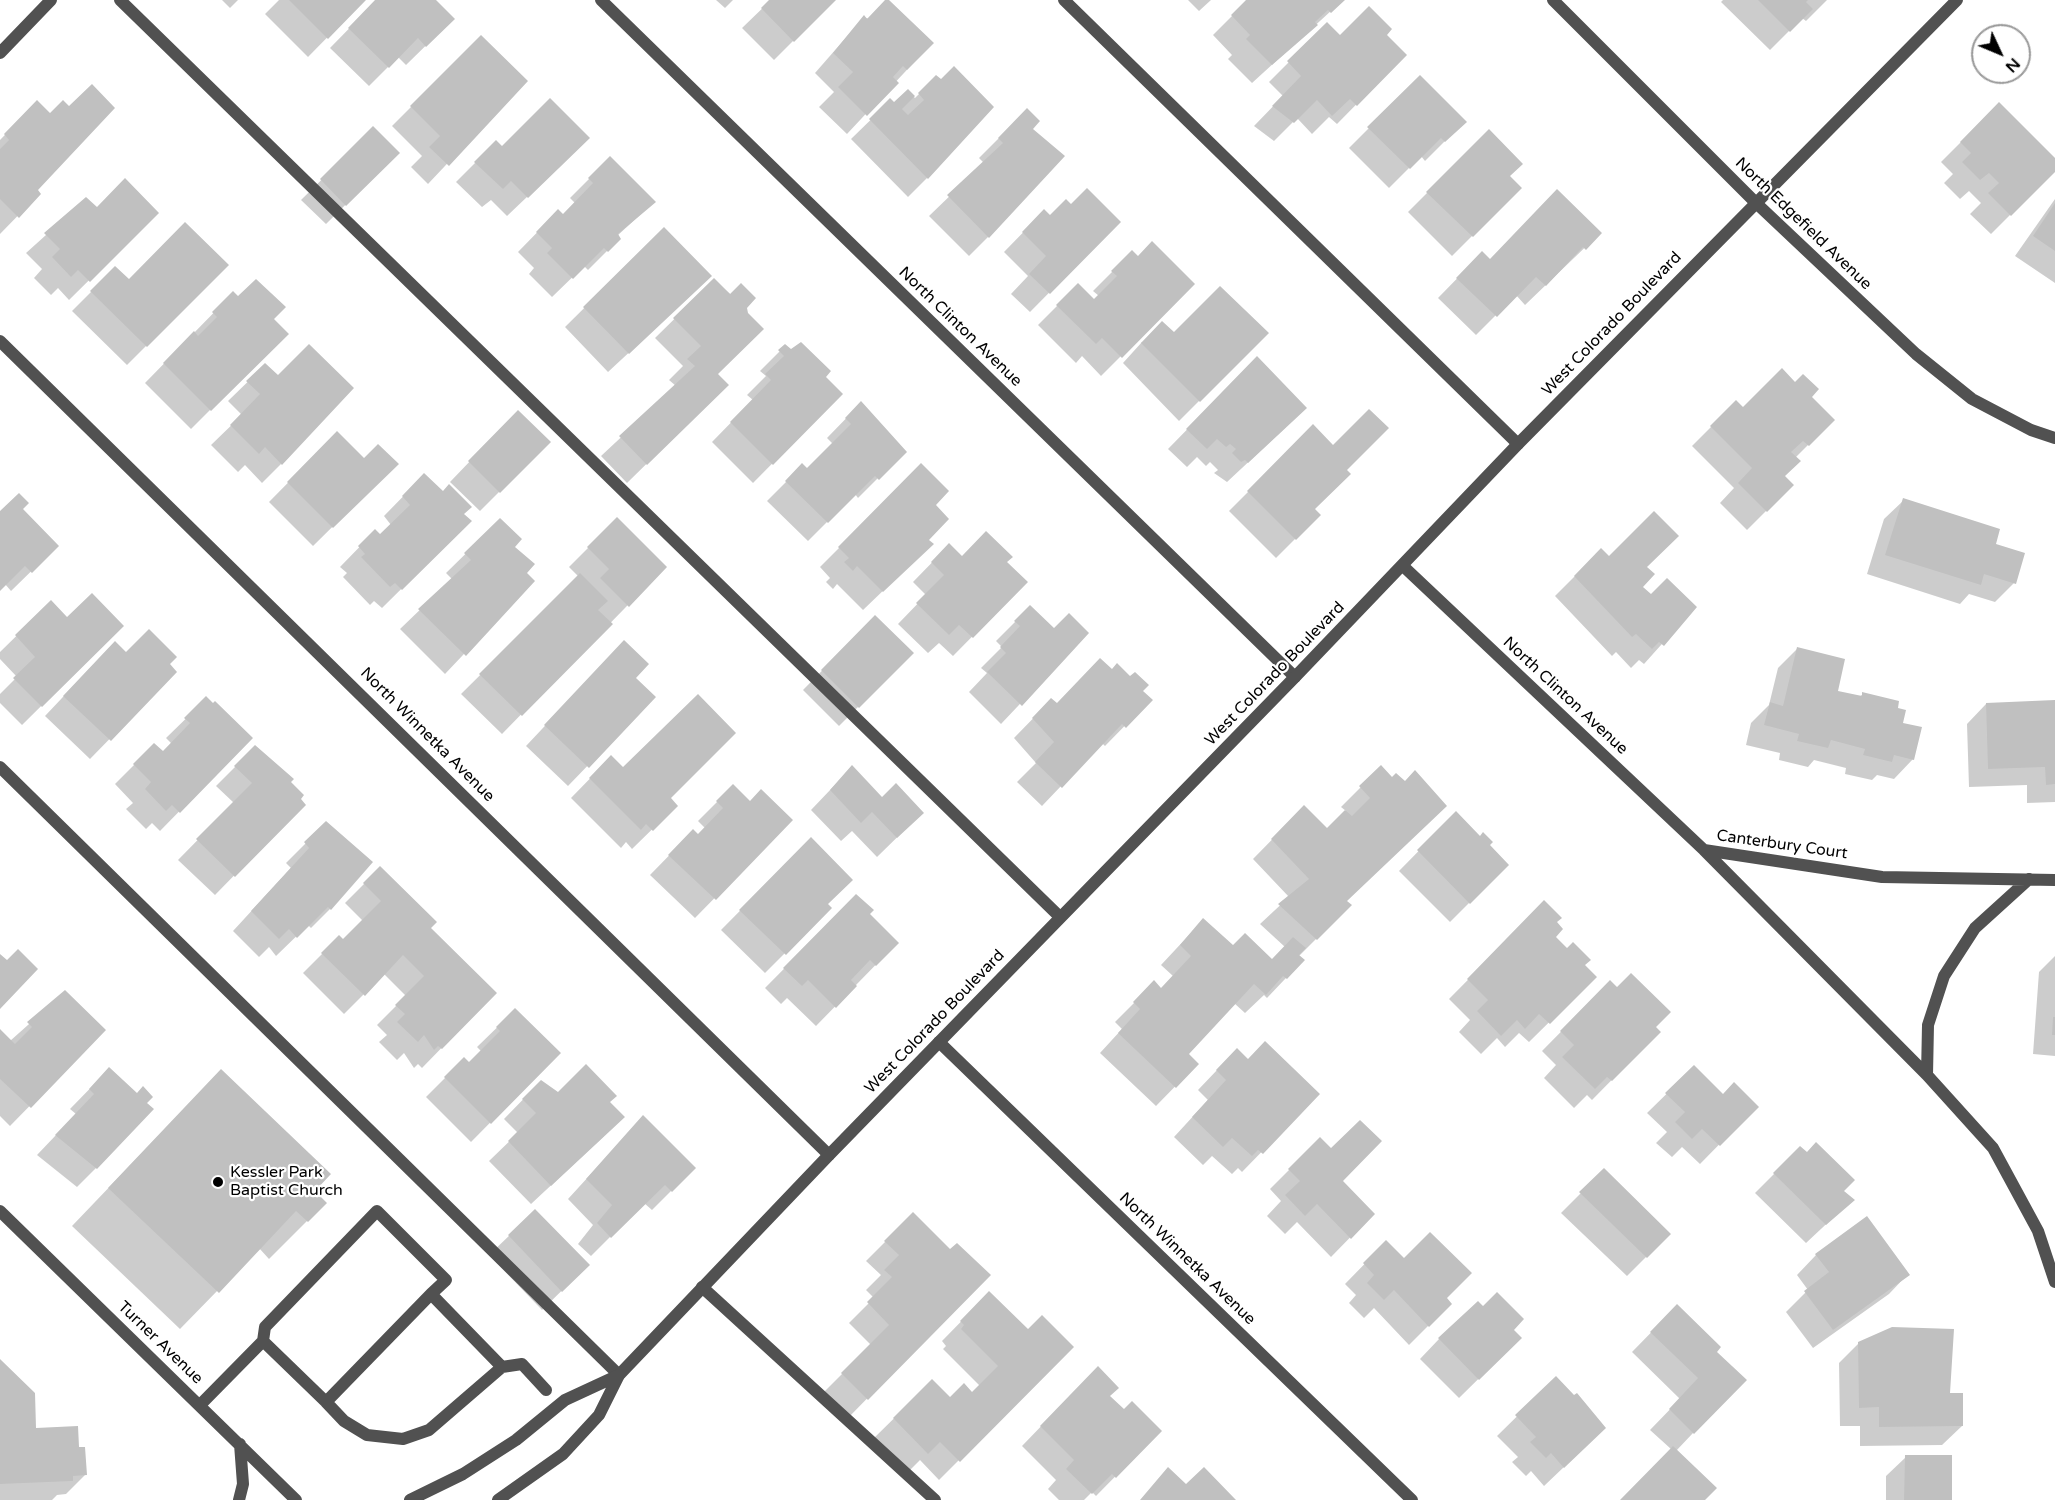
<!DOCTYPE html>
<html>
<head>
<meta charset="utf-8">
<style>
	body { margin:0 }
	#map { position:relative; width:2055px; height:1500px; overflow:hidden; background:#fff; font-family:"Varela Round",sans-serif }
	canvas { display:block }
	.north { position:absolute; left:1971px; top:24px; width:60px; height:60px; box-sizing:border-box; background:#fff; border:2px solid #999; border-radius:50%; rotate:134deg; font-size:16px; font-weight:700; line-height:24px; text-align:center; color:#000 }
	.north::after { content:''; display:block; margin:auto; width:21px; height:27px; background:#000; clip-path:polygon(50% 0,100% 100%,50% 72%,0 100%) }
</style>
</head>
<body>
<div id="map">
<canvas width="2055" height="1500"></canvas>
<div class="north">N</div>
</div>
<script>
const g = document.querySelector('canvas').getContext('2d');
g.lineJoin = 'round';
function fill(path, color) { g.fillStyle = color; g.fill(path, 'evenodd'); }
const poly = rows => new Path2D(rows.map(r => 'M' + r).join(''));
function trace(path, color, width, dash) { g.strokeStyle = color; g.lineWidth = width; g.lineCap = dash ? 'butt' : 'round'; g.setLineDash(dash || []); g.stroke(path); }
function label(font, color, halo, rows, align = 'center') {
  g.font = font + ' "Varela Round",sans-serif'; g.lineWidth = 4.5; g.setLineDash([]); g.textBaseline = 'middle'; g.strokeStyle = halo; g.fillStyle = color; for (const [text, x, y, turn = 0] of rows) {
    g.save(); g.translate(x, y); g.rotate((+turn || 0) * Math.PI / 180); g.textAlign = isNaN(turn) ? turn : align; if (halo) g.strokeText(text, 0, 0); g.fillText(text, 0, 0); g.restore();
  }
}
const shadow = poly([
	[222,0,238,0,230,8],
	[279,0,364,0,308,57,265,14],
	[377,0,433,0,453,19,406,65,398,57,369,86,330,48],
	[716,0,733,0,725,8],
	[771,0,834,0,774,60,742,28],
	[1188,0,1211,0,1199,11],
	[1248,0,1343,0,1252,83,1228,59,1232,55,1213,35],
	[1723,0,1827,0,1806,21,1802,18,1770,50,1721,2],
	[864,17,932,43,847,134,819,107,834,92,815,73],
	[1327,24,1340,37,1384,35,1405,55,1337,124,1329,117,1312,134,1297,118,1274,141,1254,126,1283,96,1269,82],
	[481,37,525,81,428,184,411,167,422,156,392,126],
	[936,77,927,178,908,197,851,139,890,101,894,105,908,91,915,98],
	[1420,77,1464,122,1425,161,1421,156,1389,188,1349,148],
	[37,102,36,190,39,194,0,234,0,140],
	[1999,104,2055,160,2055,170,1991,234,1970,214,1981,203,1969,191,1960,199,1944,183,1953,174,1941,162],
	[1027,110,1031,129,988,237,969,256,929,216,984,163,979,158],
	[373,129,398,153,326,224,301,200],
	[1489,131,1508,177,1520,188,1452,256,1408,212],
	[496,142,502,148,569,157,507,216,491,200,482,207,456,182],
	[610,158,654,202,617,236,619,239,588,270,584,266,552,297,529,274,534,268,518,252,558,211,563,216,575,203,570,198],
	[86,199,96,209,157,213,69,300,58,288,51,295,34,278,42,269,26,253],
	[2055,199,2055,283,2015,256],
	[1071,206,1119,222,1030,312,1011,294,1028,276,1004,252,1044,211,1050,217],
	[664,229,691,295,608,372,565,327],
	[1600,233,1525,305,1516,295,1476,335,1438,298,1482,253,1490,260],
	[1132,252,1138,258,1193,284,1101,376,1082,356,1076,363,1038,325,1078,285,1094,301,1099,296,1093,291],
	[227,265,127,365,72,311,115,268,129,281],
	[714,280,745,307,716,374,727,385,627,483,601,456,676,386,669,380,683,366,655,338],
	[233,293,272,320,286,334,191,429,145,383],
	[1267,333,1179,421,1123,363,1142,342,1174,334],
	[785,346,841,394,753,483,712,442,753,400,747,395,766,376,760,371],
	[1257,358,1286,427,1227,482,1214,473,1218,470,1210,462,1206,466,1197,457,1187,467,1168,449],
	[265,365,281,464,262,483,245,465,238,472,211,445,242,415,228,401],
	[1795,384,1833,420,1795,458,1784,476,1792,485,1747,530,1720,503,1734,488,1692,446,1736,402,1743,409],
	[861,403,904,452,858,498,855,494,808,541,767,501,802,466,807,470,833,444,827,438],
	[1313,427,1345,470,1313,509,1319,515,1276,558,1229,511],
	[498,432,549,442,480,511,450,482],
	[337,433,364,460,396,464,313,546,269,502],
	[921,466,933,505,927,540,912,563,863,610,837,584,833,589,826,582,830,578,820,567],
	[424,475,470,521,382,608,374,601,370,605,343,577,347,573,340,567,375,531,380,536,391,525,384,516],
	[1904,500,1994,545,2014,583,1995,602,1969,594,1960,604,1867,574,1884,519],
	[0,513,57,546,11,591,5,584,0,589],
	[617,519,665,567,502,734,461,694,579,577,569,567],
	[500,520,525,573,533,581,445,674,400,629,452,579,446,573],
	[949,545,962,558,1005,562,1026,582,953,656,939,643,928,653,898,624,926,595,913,582],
	[1601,550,1609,558,1646,567,1641,587,1650,596,1695,607,1644,664,1639,660,1631,668,1616,652,1612,656,1555,596],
	[51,602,67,619,122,626,22,725,0,703,0,694,17,677,0,659,0,652],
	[1030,607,1053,630,1087,633,1001,724,969,692,987,673,981,668,1002,647,996,641],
	[875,617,912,653,839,726,803,690],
	[1797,649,1836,692,1859,697,1863,694,1896,709,1913,759,1894,779,1877,775,1872,780,1845,774,1846,768,1814,760,1808,767,1779,760,1780,753,1746,745,1751,723,1769,705,1778,668],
	[126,654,168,664,175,672,90,759,45,716,95,663],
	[605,662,634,678,654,697,568,786,526,746],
	[1112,671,1150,700,1105,746,1102,743,1042,806,1017,782,1036,763,1014,738,1051,700,1057,704],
	[206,699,251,738,160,831,152,823,146,829,126,809,133,803,115,784,154,745,163,753,172,744,166,738],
	[2055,702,2055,802,2027,803,2027,785,1969,787,1967,724,1986,704],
	[255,747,289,782,304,804,215,895,178,860,234,803,216,786],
	[611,757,623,769,669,798,676,806,632,849,626,842,621,848,571,798],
	[852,767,882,799,922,813,877,857,852,831,841,841,811,810],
	[1381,767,1346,901,1350,905,1299,956,1303,960,1267,998,1264,995,1245,1013,1234,1003,1187,1054,1197,1064,1156,1106,1100,1053,1122,1029,1115,1022,1154,983,1161,989,1173,976,1161,965,1203,920,1233,947,1272,960,1285,947,1260,924,1289,897,1253,859,1304,807,1327,830,1346,811,1341,807],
	[733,786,749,803,791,820,695,918,650,875,693,831,697,836,705,828,698,821],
	[1456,813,1507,865,1450,922,1399,871],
	[326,823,330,909,311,928,308,925,276,956,269,947,259,957,233,931,291,868,286,863],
	[811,839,826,904,830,908,765,973,721,930],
	[380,868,429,928,495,993,422,1068,418,1064,414,1068,404,1053,397,1060,379,1042,387,1035,377,1025,406,996,384,974,344,1014,303,973,339,937,343,941,363,921,345,903],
	[856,896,867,914,897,943,816,1026,787,998,781,1004,765,988],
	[1544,903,1555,923,1554,937,1595,977,1529,1042,1519,1033,1505,1047,1497,1038,1481,1054,1459,1032,1470,1020,1449,999],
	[2055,956,2055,1056,2033,1054,2039,972],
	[1610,982,1659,1032,1592,1100,1587,1095,1574,1108,1544,1078,1556,1065,1542,1051],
	[65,992,104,1030,10,1126,0,1116,0,1033,10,1041],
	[515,1010,559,1053,471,1142,426,1097,464,1059,469,1064,482,1052,477,1047],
	[1248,1060,1318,1094,1242,1172,1238,1168,1232,1174,1212,1156,1203,1165,1174,1137,1208,1100,1198,1090,1218,1069],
	[1694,1067,1722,1096,1756,1107,1700,1164,1682,1147,1672,1157,1656,1143,1667,1132,1647,1113],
	[109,1069,136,1095,96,1168,77,1187,37,1155,76,1114,70,1109],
	[541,1081,559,1094,608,1102,604,1136,531,1204,489,1161,518,1133,504,1119],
	[184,1109,313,1191,325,1203,269,1259,259,1248,180,1329,72,1226],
	[643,1117,694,1168,652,1210,644,1203,591,1256,578,1244,593,1225,568,1199],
	[1320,1139,1340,1181,1373,1214,1331,1257,1297,1222,1285,1234,1267,1216,1281,1201,1270,1189],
	[1800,1148,1852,1200,1806,1243,1755,1193],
	[1604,1170,1669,1234,1627,1276,1561,1213],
	[535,1211,588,1265,542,1310,489,1255],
	[913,1214,950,1251,988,1275,848,1418,823,1393,871,1345,849,1323,874,1298,866,1290,881,1275,866,1261],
	[1867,1218,1908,1274,1889,1294,1813,1348,1786,1312,1808,1290,1797,1275,1816,1255],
	[1386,1242,1450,1304,1409,1345,1374,1308,1364,1318,1349,1303,1356,1295,1345,1284],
	[989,1293,1028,1331,1072,1347,939,1480,920,1460,908,1472,874,1438,932,1381,950,1399,972,1394,980,1386,943,1349,946,1346,942,1341],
	[1677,1306,1715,1352,1693,1433,1676,1451,1703,1500,1621,1500,1671,1449,1650,1430,1680,1399,1632,1352],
	[1512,1330,1520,1338,1459,1398,1420,1359,1439,1339],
	[1859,1343,1948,1394,1962,1426,1942,1445,1860,1446,1860,1426,1840,1426,1839,1363],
	[0,1361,34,1429,78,1449,85,1475,66,1494,57,1495,52,1500,0,1500],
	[1556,1378,1585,1447,1544,1486,1531,1471,1526,1476,1512,1462,1518,1457,1497,1436],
	[1078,1388,1108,1396,1124,1411,1160,1431,1096,1496,1092,1492,1084,1500,1059,1500,1048,1489,1056,1480,1022,1446],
	[1906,1457,1951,1500,1886,1500,1886,1476]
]);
const building = poly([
	[289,0,366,0,328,39],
	[375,0,436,0,455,19,426,47,418,38,389,68,348,28],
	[769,0,836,0,794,42,761,8],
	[885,0,889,0,934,43,907,70,903,66,893,77,899,83,867,116,838,87,853,72,833,53,864,15,867,19],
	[1246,0,1345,0,1331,13,1328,10,1315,22,1318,25,1272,65,1246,39,1250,35,1231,15],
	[1758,0,1808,0,1806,2,1813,9,1790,32],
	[1369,6,1392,29,1387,35,1407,55,1357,106,1350,99,1332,116,1317,100,1294,123,1272,106,1301,76,1287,61,1327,22,1340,35],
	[481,35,528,81,449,166,429,147,440,136,410,106],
	[954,66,994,107,928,179,869,119,890,98,894,102,908,89,915,96,902,109,908,115,924,100,918,93,936,75,941,79],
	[1420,75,1467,122,1445,142,1441,138,1410,169,1367,127],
	[92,84,115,108,38,190,41,194,19,218,0,199,0,149,9,140,4,134,37,100,50,113,63,100,69,106],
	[550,98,590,138,528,198,511,181,503,189,474,162,496,140,502,146],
	[1999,102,2055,158,2055,172,2011,216,1988,193,1999,183,1989,173,1980,180,1962,162,1971,153,1960,142],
	[1027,108,1040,121,1033,129,1065,156,989,238,947,195,1003,143,998,138],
	[373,126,400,153,346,206,320,179],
	[1489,129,1523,164,1510,176,1522,188,1473,237,1426,192],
	[610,156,656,202,618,234,621,239,608,252,604,248,573,279,547,253,552,248,536,232,558,209,563,214,593,183,588,178],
	[125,178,159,213,90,282,78,270,71,277,52,257,60,249,44,233,86,197,97,207],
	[1087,188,1121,222,1050,294,1029,274,1046,256,1022,232,1044,209,1050,215,1066,199,1071,204],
	[1557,189,1602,233,1586,250,1583,247,1546,286,1536,277,1497,317,1456,278,1482,251,1490,259],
	[2055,203,2055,251,2033,236],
	[185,222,229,265,147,347,90,291,115,266,129,279],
	[664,227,712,276,629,354,583,307],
	[1152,241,1195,284,1122,358,1102,338,1096,344,1056,305,1078,283,1094,299,1117,276,1111,271,1132,250,1138,256],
	[714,278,730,294,741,283,756,298,747,308,748,313,764,329,718,374,729,385,647,465,619,436,695,366,687,359,701,346,673,318],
	[256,279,286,307,274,319,289,334,211,411,163,363,194,331,198,336,217,317,212,312,233,291,238,296],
	[1220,286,1269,333,1200,402,1141,343,1162,321,1174,332],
	[801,342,831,371,826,377,843,394,773,465,730,422,771,380,765,374,784,356,778,350,785,344,791,349],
	[309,344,354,388,282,465,265,447,259,454,230,425,260,394,246,381,265,363,278,375],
	[1257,356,1307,408,1248,463,1245,460,1241,462,1232,453,1236,449,1230,444,1226,447,1217,439,1207,449,1186,429],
	[1782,368,1795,382,1803,374,1819,389,1812,397,1835,420,1809,446,1803,441,1791,452,1801,461,1785,476,1794,485,1767,512,1738,483,1752,468,1710,426,1736,400,1743,407],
	[861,401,907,452,879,480,875,476,828,523,785,481,802,463,807,468,851,424,845,418],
	[1369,409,1389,428,1347,470,1351,474,1315,509,1321,515,1296,540,1247,491,1313,424,1333,445],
	[518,410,551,442,500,493,468,461],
	[337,431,364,458,378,444,399,464,333,528,287,482],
	[921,463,949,491,936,505,949,519,929,540,934,544,883,592,857,566,853,571,844,562,849,558,838,547],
	[424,473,443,491,449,484,472,507,464,514,472,521,402,590,395,583,390,587,361,557,365,554,358,546,375,529,380,534,410,505,402,496],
	[19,493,29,503,23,509,59,546,32,573,25,566,0,591,0,511],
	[1903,498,2000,529,1996,544,2025,553,2016,584,1984,574,1981,585,1885,555],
	[1654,511,1679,536,1647,567,1655,574,1643,587,1651,594,1667,578,1697,607,1664,646,1659,642,1652,649,1636,634,1632,637,1574,576,1601,548,1609,556],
	[617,517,667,567,629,607,600,578,609,569,587,547],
	[500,518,522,539,515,547,535,564,527,573,535,581,466,656,418,609,471,560,464,553],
	[986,531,1013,557,1007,562,1028,582,973,638,959,625,949,635,916,603,944,575,931,562,949,543,962,556],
	[580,573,608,601,598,610,613,624,522,716,479,674],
	[92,593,124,626,42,707,13,678,35,657,15,635,51,600,67,617],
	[1030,605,1054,628,1069,613,1089,633,1022,706,987,672,1006,653,1000,647,1020,626,1014,621],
	[875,615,914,653,859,708,821,670],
	[149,629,177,657,170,664,177,672,111,741,63,696,115,641,126,652],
	[624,640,649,664,636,678,656,697,589,768,544,725],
	[1797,647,1845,659,1838,691,1862,696,1862,692,1899,701,1898,708,1906,710,1903,723,1922,727,1914,760,1894,755,1892,762,1863,755,1865,749,1831,740,1828,748,1797,741,1799,734,1764,725,1770,702,1783,706],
	[1100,658,1112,669,1117,663,1130,676,1135,672,1149,685,1143,691,1153,700,1126,728,1122,724,1062,788,1035,762,1054,742,1032,718,1051,698,1057,703],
	[698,694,736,733,671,798,678,806,653,831,646,824,641,830,589,778,611,755,623,767],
	[206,696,213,703,215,701,253,738,180,813,172,805,166,811,145,789,151,782,133,764,154,743,163,751,190,723,184,718],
	[2055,700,2055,784,2046,785,2045,767,1988,769,1986,703],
	[255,745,294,779,291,782,304,795,301,799,306,805,235,877,196,839,252,783,234,766],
	[852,765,882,797,896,783,924,813,897,838,872,812,861,823,830,790],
	[1381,765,1392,777,1396,773,1405,781,1415,770,1447,806,1347,901,1352,905,1317,940,1278,904,1309,879,1271,839,1304,805,1327,828,1345,810,1352,816,1370,798,1359,786],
	[733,784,750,801,761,789,793,820,716,900,668,855,693,829,698,834,723,808,716,801],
	[1456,811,1480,836,1483,832,1493,842,1490,845,1509,865,1470,904,1417,850],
	[326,821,373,862,331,910,328,907,297,938,289,929,279,939,251,911,309,848,304,842],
	[811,837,853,880,828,904,832,908,786,955,739,910],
	[380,866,437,922,431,928,497,993,442,1049,438,1046,434,1050,424,1035,418,1042,397,1022,405,1014,395,1005,424,976,403,955,365,996,321,953,339,935,343,939,381,901,363,883],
	[856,894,874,910,870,914,899,943,876,966,870,960,851,980,857,986,836,1008,808,980,802,986,783,968],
	[1544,900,1562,918,1557,922,1563,929,1556,937,1567,948,1573,942,1591,960,1585,965,1597,977,1550,1024,1539,1014,1525,1029,1517,1020,1501,1036,1477,1011,1488,1000,1467,979],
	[1203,918,1233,945,1245,933,1272,959,1293,937,1306,948,1299,955,1305,960,1287,979,1283,976,1266,995,1254,984,1189,1054,1199,1064,1176,1088,1118,1033,1140,1009,1133,1002,1154,980,1161,988,1191,956,1180,945],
	[18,949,38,969,0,1009,0,954,7,960],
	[1631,973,1671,1012,1656,1027,1661,1032,1612,1081,1607,1077,1595,1089,1562,1057,1574,1045,1560,1031,1610,980,1617,987],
	[65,990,106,1030,31,1108,0,1079,0,1029,15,1044,32,1027,27,1022],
	[515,1008,561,1053,491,1124,444,1077,464,1057,469,1062,500,1031,496,1027],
	[2053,1017,2055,1017,2055,1035,2052,1035],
	[1265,1041,1320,1094,1263,1154,1258,1150,1252,1156,1232,1138,1223,1147,1192,1117,1226,1080,1216,1070,1237,1048,1248,1059],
	[586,1064,617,1096,610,1102,625,1117,551,1186,508,1141,536,1113,522,1099,541,1080,558,1092],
	[1694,1065,1723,1094,1734,1082,1759,1107,1720,1146,1702,1129,1692,1139,1675,1122,1685,1112,1665,1093],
	[109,1067,137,1093,143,1086,153,1097,147,1103,154,1109,97,1169,55,1135,94,1094,89,1089],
	[221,1069,331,1174,315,1191,327,1203,308,1222,296,1211,219,1293,108,1188],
	[643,1115,696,1168,672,1192,665,1185,611,1238,597,1223,612,1205,586,1179],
	[1360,1120,1382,1141,1343,1181,1375,1214,1351,1239,1317,1204,1305,1216,1285,1195,1300,1181,1288,1169,1320,1137,1331,1148],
	[1816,1142,1855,1180,1844,1191,1855,1200,1826,1225,1773,1173,1800,1146,1807,1152],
	[1604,1168,1671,1234,1647,1258,1579,1192],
	[535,1209,590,1265,562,1292,508,1235],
	[913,1212,950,1249,957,1243,991,1275,868,1400,841,1373,889,1325,867,1302,892,1277,884,1270,899,1255,884,1241],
	[1867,1216,1910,1275,1833,1330,1804,1291,1829,1272,1815,1254],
	[1430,1232,1472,1273,1447,1298,1452,1304,1429,1327,1394,1290,1384,1300,1367,1283,1374,1275,1363,1263,1386,1240,1404,1258],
	[989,1291,1028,1329,1042,1315,1074,1347,960,1462,940,1442,928,1454,893,1418,932,1379,950,1397,964,1383,972,1392,998,1366,961,1329,964,1325,960,1321],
	[1497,1292,1524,1319,1514,1330,1522,1338,1479,1380,1438,1338,1478,1301,1483,1306],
	[1677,1304,1721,1347,1717,1352,1747,1380,1694,1434,1669,1409,1698,1378,1650,1332],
	[1892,1327,1954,1329,1950,1393,1963,1393,1963,1426,1879,1427,1879,1407,1859,1408,1858,1342],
	[0,1359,35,1393,36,1428,78,1426,79,1447,85,1447,87,1475,73,1476,73,1481,0,1484],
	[1098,1366,1119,1388,1110,1396,1124,1409,1132,1401,1162,1431,1116,1478,1112,1474,1092,1494,1066,1469,1074,1460,1040,1426],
	[1556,1376,1574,1395,1577,1393,1606,1428,1564,1468,1551,1453,1546,1458,1530,1442,1536,1437,1515,1415],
	[1673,1446,1717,1488,1705,1500,1620,1500],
	[1905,1455,1952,1455,1952,1500,1904,1500],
	[1168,1467,1186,1484,1204,1467,1236,1500,1140,1500]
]);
const service = poly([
	[120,0,1060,917],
	[1064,0,1518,444],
	[0,767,619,1375],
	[702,1287,935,1500],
	[263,1341,265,1327,377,1211,446,1280,431,1294],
	[502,1367,431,1294,326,1402,344,1421,367,1435,403,1439,429,1430,502,1367,522,1364,546,1390],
	[200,1405,263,1341,326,1402]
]);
const minor = poly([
	[601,0,1295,677],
	[1553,0,1755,202,1916,354,1972,399,2031,430,2055,438],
	[0,53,51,0],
	[0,341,829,1155],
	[1403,566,1704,850,1927,1075,1993,1148,2038,1231,2055,1282],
	[1704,850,1882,877,2055,880],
	[939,1042,1412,1500],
	[1927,1075,1928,1025,1944,976,1975,928,2029,879],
	[0,1211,296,1500],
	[239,1500,243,1484,240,1444]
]);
const tertiary = poly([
	[410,1500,463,1474,516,1440,565,1400,619,1375],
	[498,1500,563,1454,599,1415,619,1375,829,1155,1295,677,1518,444,1957,0]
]);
const markers = [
	[218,1182,6,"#000"]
];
const streetNames = [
	["North Edgefield Avenue",1803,224,44],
	["West Colorado Boulevard",1612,324,-46],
	["North Clinton Avenue",960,327,44],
	["West Colorado Boulevard",1275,674,-46],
	["North Clinton Avenue",1565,696,43],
	["North Winnetka Avenue",427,735,45],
	["Canterbury Court",1782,845,8],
	["West Colorado Boulevard",935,1022,-46],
	["North Winnetka Avenue",1187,1259,44],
	["Turner Avenue",160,1343,44]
];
const poiNames = [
	["Kessler Park",230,1173],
	["Baptist Church",230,1191]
];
fill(shadow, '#0003');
fill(building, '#c0c0c0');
trace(service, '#515151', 12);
trace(minor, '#515151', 12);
trace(tertiary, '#515151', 12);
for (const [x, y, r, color] of markers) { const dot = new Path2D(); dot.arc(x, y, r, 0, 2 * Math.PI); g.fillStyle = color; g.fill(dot); trace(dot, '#fff', 2); }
label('16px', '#000', '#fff', streetNames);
label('16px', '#000', '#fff', poiNames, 'left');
</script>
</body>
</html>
